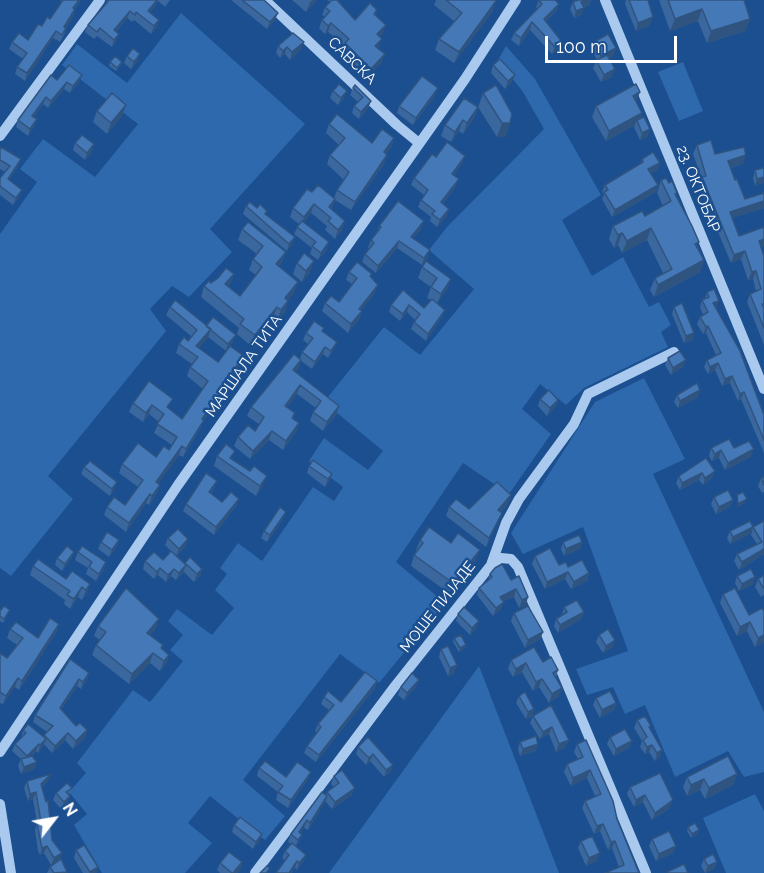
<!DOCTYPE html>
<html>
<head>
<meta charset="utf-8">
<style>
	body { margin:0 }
	#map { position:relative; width:764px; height:873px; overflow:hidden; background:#1b4f8f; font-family:Raleway,sans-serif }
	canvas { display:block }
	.north { position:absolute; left:24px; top:789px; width:60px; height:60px; -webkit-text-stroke:4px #1b4f8f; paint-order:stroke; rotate:59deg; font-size:16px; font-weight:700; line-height:24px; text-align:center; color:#fff }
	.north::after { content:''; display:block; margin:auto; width:21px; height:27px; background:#fff; clip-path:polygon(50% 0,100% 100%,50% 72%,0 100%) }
	.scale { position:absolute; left:545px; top:36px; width:132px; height:27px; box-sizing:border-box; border:3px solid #fff; border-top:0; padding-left:8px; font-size:18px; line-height:21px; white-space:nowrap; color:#fff; -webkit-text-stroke:4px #1b4f8f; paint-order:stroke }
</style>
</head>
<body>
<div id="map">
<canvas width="764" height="873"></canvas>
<div class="north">N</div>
<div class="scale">100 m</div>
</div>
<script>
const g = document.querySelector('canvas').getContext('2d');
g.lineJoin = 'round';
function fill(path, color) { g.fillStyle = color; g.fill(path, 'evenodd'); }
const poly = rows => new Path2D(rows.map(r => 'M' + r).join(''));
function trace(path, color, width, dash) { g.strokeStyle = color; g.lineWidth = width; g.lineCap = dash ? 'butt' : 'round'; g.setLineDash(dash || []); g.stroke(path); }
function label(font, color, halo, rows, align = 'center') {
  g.font = font + ' Raleway,sans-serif'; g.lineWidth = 5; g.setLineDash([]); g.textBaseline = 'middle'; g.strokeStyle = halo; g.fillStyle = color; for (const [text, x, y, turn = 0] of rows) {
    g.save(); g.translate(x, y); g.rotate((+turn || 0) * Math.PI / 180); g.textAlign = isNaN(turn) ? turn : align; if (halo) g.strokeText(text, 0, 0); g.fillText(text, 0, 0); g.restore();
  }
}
const green = poly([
	[181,13,305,124,210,229,232,252,189,297,172,286,150,309,166,331,48,476,73,499,11,576,0,568,0,234,37,182,20,169,43,139,95,177,138,124,62,65,77,44,127,83],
	[506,46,535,79,601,195,562,220,592,276,623,257,649,307,659,302,671,325,661,332,668,347,584,388,566,405,540,384,522,409,551,434,509,494,463,463,396,562,445,603,379,683,340,654,243,780,285,816,265,840,210,796,188,823,212,843,185,873,102,873,74,825,87,814,69,792,86,773,77,763,133,690,150,702,183,661,170,650,183,635,168,621,177,609,212,635,234,608,215,590,227,574,220,568,238,543,262,561,313,487,334,501,343,487,309,461,324,438,368,470,383,451,324,402,384,327,420,355,474,289,429,250,447,227,544,129,523,92,498,60],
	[683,62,703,111,679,121,658,72],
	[644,378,685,459,653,474,764,712,764,772,744,777,728,751,675,777,645,705,625,714,613,687,587,695,576,669,628,651,583,527,523,554,511,533,595,402],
	[479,666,559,873,329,873],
	[755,794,764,811,764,873,726,873,703,818]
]);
const minor = poly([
	[265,0,397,125,419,143],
	[605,0,764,389],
	[0,136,100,0],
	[491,565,506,523,519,499,574,424,588,394,674,352],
	[0,752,178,485,465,79,516,0],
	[0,804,11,873],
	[255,873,395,686,491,565,501,558,511,559,518,567,646,873]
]);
const wall = poly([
	[60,0,81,0,75,9,73,17,66,28,64,35,60,42,53,38,25,81,15,74,17,67,23,59,9,49,12,42,28,40,50,19,62,1],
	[107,0,158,0,156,5,150,12,157,27,151,34,134,20,132,22,127,18,116,32,116,41,112,47,97,36,94,39,85,32,88,25,108,2],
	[158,0,170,0,165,7,158,1],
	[231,0,264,0,275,20,267,29],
	[292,0,317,0,306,12],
	[327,0,338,0,355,20,377,10,375,16,383,33,380,37,379,47,378,48,385,54,381,63,368,77,342,52,344,45,328,32,325,34,319,28,322,20,325,17,322,15,325,7,330,2],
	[436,0,495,0,492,12,454,63,435,50,439,39,454,21,434,5],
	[539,0,559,4,556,11,546,21,559,49,552,54,530,30,519,46,511,40,514,33,537,9,536,7],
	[575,0,591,0,589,5,583,8,581,15,574,18,570,9,573,2],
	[626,0,648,0,650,25,636,31,625,4],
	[659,0,744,0,750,19,745,31,707,43,698,21,670,31],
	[594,42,616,48,613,56,609,58,612,77,601,82,593,68,597,60,591,49],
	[278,46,301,49,290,60,285,54,280,58,276,53],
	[127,56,138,61,131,69,124,63],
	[110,62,122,62,120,66,116,71,109,66],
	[493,65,512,82,505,89,491,73],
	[57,80,79,82,70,93,64,89,48,108,43,104,34,117,34,127,28,136,16,127,18,120],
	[353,88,371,101,368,108,359,119,352,113,354,106,358,102,350,95],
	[333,91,344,98,338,105,330,98],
	[483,93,510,123,505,137,497,137,478,107],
	[435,96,413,125,397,113,399,106],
	[636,102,642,113,640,119,650,129,647,137,640,140,634,127,635,125,606,141,592,117,596,106],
	[478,107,474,118,463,134,459,131,451,142,441,136,445,125],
	[97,111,122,116,107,134,93,122],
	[329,124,372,143,394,138,391,147,386,154,384,164,351,210,335,200,331,209,342,230,335,239,325,230,327,226,311,213,304,222,327,249,318,260,310,254,312,248,294,234,299,224,290,217,293,208,312,192,334,198,337,190,344,180,327,164,330,155,339,145,326,133],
	[75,143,92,152,85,160,73,150],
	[697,145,715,154,743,164,730,168,735,180,745,199,764,208,732,218,739,236,764,227,764,246,761,247,764,256,764,345,747,302,750,294,756,291,753,279,748,280,741,259,731,263,699,186,702,179,693,154],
	[0,149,18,166,9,180,22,190,19,197,13,205,0,195,0,178,5,172,0,169],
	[465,156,462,163,454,175,456,186,443,204,447,216,437,227,430,221,431,217,418,207,421,200,424,195,411,185,414,178,436,157],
	[642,159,660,163,657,170,651,173,658,185,656,192,612,217,602,199,604,194,602,192,605,185,640,164],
	[764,168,755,186,753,178,755,170],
	[661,180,676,196,697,246,704,260,700,272,654,297,650,290,655,278,663,273,647,240,622,253,618,245,614,248,609,239,613,226,645,216,663,206,657,193],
	[246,206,266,215,295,237,292,244,287,251,243,214],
	[379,226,421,229,413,238,428,257,422,265,397,248,376,273,362,262,365,254,369,249,368,248,371,240,377,233],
	[242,229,286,252,282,262,279,266,298,282,294,292,288,300,288,301,285,312,277,321,273,318,251,346,237,334,239,328,201,297,204,286,218,278,234,274,230,284,228,286,240,296,256,275,249,270,253,259,257,254,238,240],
	[297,263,310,272,302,282,293,274],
	[422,267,451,279,447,289,437,303,445,310,442,317,426,341,411,329,415,320,407,312,400,321,389,312,391,305,403,290,424,308,431,300,427,298,431,287,418,278],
	[349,272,371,277,375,293,361,310,362,311,359,319,348,333,322,311,325,303,339,302,352,284,346,280],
	[707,292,716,308,764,415,764,453,741,399,738,401,730,383,722,386,715,370,708,374,704,367,707,360,716,355,706,333,703,334,697,324,700,317,703,315,700,307,702,300,705,298],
	[170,307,206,326,233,342,226,351,208,337,199,348,218,362,241,364,234,373,231,382,203,421,200,429,183,457,179,455,158,483,160,485,157,493,149,505,146,503,126,532,104,515,107,507,125,505,138,487,119,473,122,464,156,457,169,450,172,445,154,433,159,422,149,414,143,422,129,412,133,403,149,381,169,409,182,419,203,389,187,376,190,367,192,364,176,353,179,344,188,341,192,337,166,315],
	[674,307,694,333,692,340,684,343,672,314],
	[324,328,322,332,337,342,334,349,328,358,323,354,312,369,301,361,298,369,295,372,339,406,336,415,323,431,310,421,313,412,316,408,297,394,287,407,295,413,293,419,299,423,296,432,283,450,269,440,250,459,234,446,238,437,255,431,259,424,247,416,251,407,300,359,302,352,308,344,303,340,306,333],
	[668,358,683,367,671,375,665,365],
	[677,395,698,397,678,408,674,402],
	[540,399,558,400,555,407,547,416,538,406],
	[711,448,734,448,751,457,725,470,719,458,712,461,709,456],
	[217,456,232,459,250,471,263,486,256,496,214,466],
	[309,466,332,474,329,481,325,487,307,473],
	[84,467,114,490,110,496,81,474],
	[715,471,712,478,703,485,699,480,680,490,676,483,679,476],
	[764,477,764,492,762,493,758,486,761,478],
	[217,481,214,488,211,493,222,502,239,499,236,506,214,535,183,511,186,504],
	[714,497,733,500,730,507,716,514,711,504],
	[508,504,501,512,498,522,486,547,446,516,449,507,469,509],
	[283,519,267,542,261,538,264,531],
	[764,521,764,554,739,570,734,561,737,554,757,544,751,535,753,527],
	[753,527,750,534,730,544,727,538,730,531],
	[168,538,186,546,176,556,165,545],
	[119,540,116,548,109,557,98,549,101,542],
	[420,540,451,543,476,560,449,593,411,566,414,555,417,551,416,550],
	[563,542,582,542,580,549,564,556,561,549],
	[74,552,71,559,62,571,55,565,57,558],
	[78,552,104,569,96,581,86,574,88,568,75,560],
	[535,556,589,573,587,581,571,589,565,579,545,589,532,564],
	[163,560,184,564,185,563,202,569,200,576,194,582,184,572,176,580,171,576,166,582,158,575,154,579,143,569,145,561],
	[502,564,526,605,519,608,514,597,503,601,501,609,493,616,477,595,479,588,488,581,490,574],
	[33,566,66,579,90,584,86,594,82,600,78,597,70,609,64,604,65,600,30,575],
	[764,575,764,595,761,597,755,587,758,579],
	[737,576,753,584,739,591,735,583],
	[723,594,749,615,764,642,755,647,747,631,737,636,720,603],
	[564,607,584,612,581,619,558,633,554,626,556,619,562,615],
	[10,610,3,623,0,621,0,611],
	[514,613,543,632,540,639,525,648,511,621],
	[458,614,476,629,470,635,456,621],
	[59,624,56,633,19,690,15,687,3,704,0,703,0,653,7,658,17,645,7,638,10,629,38,638],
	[98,626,156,628,150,635,162,649,169,655,166,664,160,671,150,663,129,684,92,655,96,645,100,640,94,636],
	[599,635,613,647,603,653,596,642],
	[454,638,466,645,465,648,459,652,453,642],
	[441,649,454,673,448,676,439,657],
	[70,659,89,673,87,680,81,689,77,686,61,710,76,726,87,730,85,738,73,749,65,740,52,753,44,744,38,753,36,751,31,757,37,762,34,769,21,774,18,766,21,759,12,751,15,744,21,738,23,730,43,737,47,732,33,722,35,715],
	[511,660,543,662,558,670,556,677,559,696,549,703,539,687,533,691,522,672,513,677,508,669],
	[377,681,375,688,316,762,304,753,307,746,317,733,315,731,318,724,329,710,321,704,324,697,341,702],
	[401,687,416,687,404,700,398,695],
	[519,696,534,709,532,716,526,719,516,703],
	[596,698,616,703,614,710,600,718,593,705],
	[551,705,566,747,556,752,549,734,540,739,530,723,533,716],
	[637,720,650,729,660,757,655,761,649,752,645,754,640,747,642,741,634,728],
	[610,737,632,741,629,748,614,756,607,744],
	[520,742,536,751,520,756,518,749],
	[577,744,617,819,634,864,619,867,612,848,608,850,600,831,594,834,582,808,585,801,595,796,587,778,571,786,564,772,567,764,578,759,574,752],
	[358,747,393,765,390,772,384,777,370,761,366,765,356,754],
	[259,768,286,777,308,779,288,808,276,800,278,792,257,776],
	[737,774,733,785,705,799,700,790,687,796,683,787,687,777],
	[334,776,352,795,332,809,325,801,308,830,304,828,300,833,299,842,296,846,306,855,303,862,297,870,295,868,291,873,276,873,285,860,282,858,285,851,291,844,288,842,291,834,326,795,327,792,334,787,331,784],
	[27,781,48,781,42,787,52,840,62,853,59,860,51,865,44,853,40,855,38,851,35,830,37,823,33,799,28,801,24,788],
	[630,787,670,808,652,820,643,802,634,807,627,794],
	[72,788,69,795,67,804,61,809,53,800,56,793],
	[234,825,262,834,259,841,253,849,232,832],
	[688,827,698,834,691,838,687,831],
	[652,839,676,846,673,853,656,861,649,846],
	[581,841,597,861,586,866,578,848],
	[76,850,98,867,96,873,83,873,74,858],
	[704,859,717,862,714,869,705,873,701,866],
	[242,862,240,870,237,873,220,873,217,870,220,863],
	[50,867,66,873,47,873]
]);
const shadedWall = poly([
	[79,0,81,0,70,15,73,8],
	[157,0,158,0,156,5,146,18,148,11],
	[312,0,317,0,306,12,310,3],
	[587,0,591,0,589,5,579,9,581,2],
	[496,1,492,12,454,63,459,52],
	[559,4,556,11,541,26,544,19],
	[584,8,581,15,574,18,576,11],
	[75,9,73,17,62,34,64,27],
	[702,9,698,21,670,31,675,19],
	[130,11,127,18,111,38,114,30],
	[278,13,275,20,267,29,270,22],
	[653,17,650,25,636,31,638,23],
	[750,19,745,31,707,43,711,31],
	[159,20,157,27,151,34,154,26],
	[532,22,530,30,519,46,521,38],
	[331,23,328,32,325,34,328,26],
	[386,25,383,33,374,43,377,34],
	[56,31,53,38,25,81,27,73],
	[119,34,116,41,112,47,114,40],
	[382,39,379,47,372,54,375,46],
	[304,42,301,49,290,60,292,52],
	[562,42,559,49,552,54,555,47],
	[287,47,285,54,280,58,283,51],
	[616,48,613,56,598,63,601,56],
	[140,54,138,61,131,69,134,62],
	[385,54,381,63,368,77,371,69],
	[615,69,612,77,601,82,604,75],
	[82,75,79,82,70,93,73,86],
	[515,75,512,82,505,89,508,81],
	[67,82,64,89,48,108,51,101],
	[438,88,435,96,413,125,416,118],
	[347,91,344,98,338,105,341,98],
	[640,92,636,102,633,96],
	[46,97,43,104,30,124,32,116],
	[371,101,368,108,359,119,361,112],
	[126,105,122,116,107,134,111,123],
	[478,107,474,118,463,134,467,123],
	[642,113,638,123,637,120,635,125,606,141,609,131],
	[37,119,34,127,28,136,30,129],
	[463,120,459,131,451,142,455,132],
	[502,123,510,123,505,137,497,137],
	[650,129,647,137,640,140,642,133],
	[394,138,391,147,381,161,384,152],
	[94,144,92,152,85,160,87,153],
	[387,155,384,164,351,210,355,202],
	[746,155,743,164,724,169,728,161],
	[465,156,462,163,450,181,452,174],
	[21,159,18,166,5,186,8,179],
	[660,163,657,170,646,176,648,169],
	[764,177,764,183,755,186,757,179],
	[459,179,456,186,439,209,441,202],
	[658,185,656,192,612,217,615,210],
	[22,190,19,197,13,205,16,198],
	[335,199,332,208,326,216,329,207],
	[764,201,764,208,726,220,730,212],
	[314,204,311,213,301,226,304,217],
	[449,209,447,216,437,227,440,220],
	[345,221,342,230,335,239,338,230],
	[424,221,421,229,409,244,411,237],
	[651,228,647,240,622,253,627,241],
	[622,233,618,245,614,248,618,235],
	[295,237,292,244,287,251,289,244],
	[764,239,764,246,756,249,759,241],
	[399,241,397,248,376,273,378,266],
	[329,242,327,249,318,260,321,253],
	[430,250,428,257,422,265,424,258],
	[745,251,741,259,731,263,734,255],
	[286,252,282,262,272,274,276,264],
	[704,260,700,272,654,297,658,285],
	[314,261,310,272,302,282,306,271],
	[756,271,753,279,748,280,752,272],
	[234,274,230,284,221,295,225,284],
	[451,279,447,289,437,304,441,294],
	[298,282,294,292,281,309,285,298],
	[378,285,375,293,356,317,359,309],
	[288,301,285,312,277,321,281,310],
	[719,301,716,308,710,311,713,303],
	[409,305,407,312,400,321,403,314],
	[277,307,273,318,251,346,255,335],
	[445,310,442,317,426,341,428,334],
	[362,311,359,319,348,333,351,324],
	[708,326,706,333,703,334,706,327],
	[211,329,208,338,193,355,196,346],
	[694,333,692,340,684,343,686,336],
	[236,335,233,342,226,351,228,344],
	[337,342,334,349,328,358,331,351],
	[325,347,323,354,312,369,315,362],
	[244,356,241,364,229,381,232,372],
	[301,360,298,369,290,379,293,370],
	[686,360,683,367,671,375,673,368],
	[718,363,715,370,708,374,710,367],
	[235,374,231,382,203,421,200,429,183,457,186,449,202,419],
	[732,376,730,383,722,386,725,379],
	[300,385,297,394,282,415,285,406],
	[700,390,698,397,678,408,680,401],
	[744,392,741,399,738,401,740,394],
	[558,400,555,407,547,416,550,408],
	[152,405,149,414,143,422,146,413],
	[339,406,336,415,323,431,327,422],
	[299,423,296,432,283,450,286,441],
	[272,431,269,440,250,459,253,451],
	[182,446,179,455,153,491,156,482],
	[754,449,751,457,725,470,728,463],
	[721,450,719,458,712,461,715,454],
	[715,471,712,478,703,485,705,478],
	[702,473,699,480,680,490,682,483],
	[332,474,329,481,325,487,328,479],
	[267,476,263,486,256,496,260,486],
	[217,481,214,488,206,499,209,492],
	[117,482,114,490,110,496,112,489],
	[160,485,157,493,149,505,152,496],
	[150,494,146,503,126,532,129,523],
	[511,495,508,504,495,519,498,510],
	[239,499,236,506,214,535,216,527],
	[747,499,745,503,736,508,738,504],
	[733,500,730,507,716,514,719,507],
	[286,512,283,519,267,542,270,535],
	[502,513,498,522,486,547,489,538],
	[753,527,750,534,730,544,733,537],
	[188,539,186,546,176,556,179,549],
	[119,540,116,548,109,557,112,550],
	[582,542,580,549,564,556,566,549],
	[764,549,764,554,739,570,742,562],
	[480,550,476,560,449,593,453,583],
	[74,552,71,559,62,571,65,564],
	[106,562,104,569,96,581,99,574],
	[186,565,183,573,176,580,179,573],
	[160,568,158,575,154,579,157,572],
	[174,569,171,576,166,582,168,575],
	[202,569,200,576,194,582,197,574],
	[568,572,565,579,545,589,547,582],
	[589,573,587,581,571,589,574,582],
	[755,577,753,584,739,591,742,584],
	[90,584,86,594,82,600,86,590],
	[82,587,78,597,70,609,74,599],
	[516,589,514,597,497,604,500,597],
	[528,597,526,605,519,608,522,600],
	[504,602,501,609,493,616,496,608],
	[584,612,581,619,558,633,560,625],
	[159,619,156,628,144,642,147,633],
	[479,621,476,629,470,635,472,628],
	[750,622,747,631,737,636,740,627],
	[59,624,56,633,19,690,22,681],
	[543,632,540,639,525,648,528,640],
	[764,635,764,642,755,647,758,638],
	[615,640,613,647,603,653,606,646],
	[466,645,465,648,459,652,460,648],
	[153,653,150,663,129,684,132,674],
	[169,655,166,664,160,671,164,661],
	[526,663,522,672,513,677,516,669],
	[457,665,454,673,448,676,450,668],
	[89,673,87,680,81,689,83,682],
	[18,678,15,687,3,704,6,696],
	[79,679,77,686,57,716,60,708],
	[542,679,539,687,533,691,536,682],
	[419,680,416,687,404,700,407,693],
	[377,681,375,688,316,762,319,755],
	[562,688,559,696,549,703,552,694],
	[616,703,614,710,600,718,602,710],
	[534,709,532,716,526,719,528,712],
	[552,727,549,734,540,739,543,732],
	[87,730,85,738,73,749,76,741],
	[68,733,65,740,52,753,55,746],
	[46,739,43,746,38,753,40,745],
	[569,740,566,747,556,752,559,744],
	[632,741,629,748,614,756,616,749],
	[39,744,36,751,25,763,27,756],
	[538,744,536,751,520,756,523,749],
	[652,745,649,752,645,754,647,747],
	[662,750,660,757,655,761,657,753],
	[373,754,370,761,366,765,369,758],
	[37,762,34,769,21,774,24,767],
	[393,765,390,772,384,777,386,770],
	[590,770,587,778,571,786,573,778],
	[311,772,308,779,288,808,291,800],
	[51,774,48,781,38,791,41,784],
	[737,774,733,785,705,799,709,788],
	[704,779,700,790,687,796,691,785],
	[355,788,352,795,332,809,335,802],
	[36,792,33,799,28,801,30,794],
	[645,795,643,802,634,807,636,800],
	[70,796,67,804,61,809,64,802],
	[327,796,325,803,308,830,310,823],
	[673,800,670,808,652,820,655,813],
	[307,820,304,828,296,839,299,832],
	[603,824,600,831,594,834,597,826],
	[699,830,698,834,691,838,692,834],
	[262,834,259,841,253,849,256,842],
	[302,835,299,842,295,847,298,840],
	[615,841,612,848,608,850,611,842],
	[47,846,44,853,40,855,42,848],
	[676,846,673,853,656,861,659,854],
	[62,853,59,860,51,865,54,858],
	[600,853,597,861,586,866,589,858],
	[306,855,303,862,297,870,299,863],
	[297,861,295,868,291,873,289,873],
	[242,862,240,870,237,873,233,873],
	[717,862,714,869,705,873,708,866],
	[98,867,96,873,89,873,90,872]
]);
const building = poly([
	[63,0,79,0,73,8,75,9,64,27,66,28,62,35,56,31,27,73,17,67,27,53,12,42,19,33,28,40,38,24,42,26,47,17,50,19,63,0],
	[109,0,157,0,148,11,159,20,154,26,136,12,135,15,130,11,114,30,119,34,114,40,100,28,97,32,88,25,109,0],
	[242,0,264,0,278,13,270,22,242,0],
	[332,0,337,0,355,20,370,3,377,10,374,14,386,25,377,34,382,39,375,46,385,54,371,69,345,43,349,39,331,23,328,26,322,20,330,11,325,7,332,0],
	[446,0,495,0,496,1,459,52,439,39,462,13,446,0],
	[539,0,555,0,559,4,544,19,562,42,555,47,532,22,521,38,514,33,542,4,539,0],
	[578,0,587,0,581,2,584,8,576,11,573,2,578,0],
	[629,0,648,0,653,17,638,23,629,0],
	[668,0,744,0,750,19,711,31,702,9,675,19,668,0],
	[293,33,304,42,292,52,287,47,283,51,278,46,293,33],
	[608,34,616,48,601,56,594,42,608,34],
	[133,48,140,54,134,62,127,56,133,48],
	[607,55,615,69,604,75,596,60,607,55],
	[115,56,122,62,117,68,110,62,115,56],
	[500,59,515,75,508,81,493,65,500,59],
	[69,65,82,75,73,86,67,82,51,101,46,97,32,116,37,119,30,129,18,120,51,75,57,80,69,65],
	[422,76,438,88,416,118,399,106,422,76],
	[339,84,347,91,341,98,333,91,339,84],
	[636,84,640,92,633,96,642,113,609,131,596,106,636,84],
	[355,85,371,101,361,112,354,106,363,97,353,88,355,85],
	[496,85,512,114,510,123,502,123,483,93,496,85],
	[112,93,126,105,111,123,97,111,112,93],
	[464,98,478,107,467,123,463,120,455,132,445,125,464,98],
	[337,114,372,143,382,129,394,138,384,152,387,155,355,202,337,190,349,172,330,155,345,138,329,124,337,114],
	[644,117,650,129,642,133,637,120,644,117],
	[82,135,94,144,87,153,75,143,82,135],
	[711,140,715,154,744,147,746,155,728,161,735,180,737,179,745,199,764,193,764,201,730,212,739,236,764,227,764,239,759,241,764,256,764,304,762,304,764,309,764,328,750,294,761,289,756,271,752,272,745,251,734,255,702,177,706,176,697,145,711,140],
	[447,142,465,156,452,174,459,179,441,202,449,209,440,220,432,214,435,211,421,200,428,190,414,178,432,154,436,157,447,142],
	[1,147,21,159,8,179,22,190,16,198,0,186,0,178,10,166,0,160,0,149,1,147],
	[653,152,660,163,648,169,658,185,615,210,604,192,608,190,605,185,643,162,642,159,653,152],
	[764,168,764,177,757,179,755,170,764,168],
	[666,178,669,183,672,181,677,193,675,194,692,226,699,242,695,244,704,260,658,285,655,278,672,269,651,228,627,241,622,233,618,235,613,226,642,211,645,216,671,201,661,180,666,178],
	[318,185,335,199,329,207,345,221,338,230,328,221,331,218,314,204,304,217,293,208,307,189,312,192,318,185],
	[398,201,424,221,411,237,430,250,424,258,399,241,378,266,365,254,374,243,371,240,381,227,379,226,398,201],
	[250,202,257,208,260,204,267,211,265,214,295,237,289,244,246,206,250,202],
	[302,221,329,242,321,253,312,246,316,242,297,227,302,221],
	[248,222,286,252,276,264,298,282,285,298,288,301,281,310,277,307,255,335,240,324,244,319,204,286,209,281,211,283,218,278,226,268,234,274,225,284,240,296,262,267,253,259,263,246,242,229,248,222],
	[304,253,314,261,306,271,297,263,304,253],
	[426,261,451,279,441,294,431,287,437,278,422,267,426,261],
	[357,262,372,274,370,276,378,285,359,309,362,311,351,324,325,303,331,296,339,302,357,278,349,272,357,262],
	[714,289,719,301,713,303,740,351,764,415,764,440,744,392,740,394,732,376,725,379,718,363,710,367,707,360,721,353,708,326,706,327,700,317,708,312,702,300,709,297,707,292,714,289],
	[403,290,424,308,432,299,445,310,428,334,414,322,420,314,409,305,403,314,391,305,403,290],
	[175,300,211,329,196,346,218,362,230,346,244,356,232,372,235,374,202,419,204,420,186,449,182,446,156,482,160,485,152,496,150,494,129,523,107,507,114,497,125,505,143,480,122,464,138,443,156,457,164,446,169,450,177,437,157,424,164,414,152,405,146,413,133,403,149,381,173,399,167,407,182,419,208,381,190,367,198,357,179,344,184,337,188,341,197,330,170,307,175,300],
	[682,303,694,333,686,336,674,307,682,303],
	[213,317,236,335,228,344,206,326,213,317],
	[314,321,324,328,322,331,337,342,331,351,325,347,315,362,302,352,313,338,306,333,314,321],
	[680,351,686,360,673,368,668,358,680,351],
	[294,354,301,360,293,370,339,406,327,422,313,412,321,401,300,385,285,406,295,413,292,418,299,423,286,441,272,431,253,451,238,437,248,425,255,431,264,417,251,407,294,354],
	[697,383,700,390,680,401,677,395,697,383],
	[549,390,558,400,550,408,540,399,549,390],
	[729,439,734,448,749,441,754,449,728,463,721,450,715,454,711,448,729,439],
	[226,444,235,451,230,458,250,471,254,466,267,476,260,486,217,456,226,444],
	[706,458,715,471,705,478,702,473,682,483,679,476,706,458],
	[313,460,332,474,328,479,309,466,313,460],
	[90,461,117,482,112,489,84,467,90,461],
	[206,473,217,481,209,492,222,502,231,492,239,499,216,527,186,504,206,473],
	[764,477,764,485,761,478,764,477],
	[497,482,511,495,498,510,502,513,489,538,449,507,456,499,469,509,497,482],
	[728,490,733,500,719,507,714,497,728,490],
	[743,492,747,499,738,504,737,495,743,492],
	[280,507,286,512,270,535,264,531,280,507],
	[750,521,753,527,733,537,730,531,750,521],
	[764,521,764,549,742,562,737,554,762,542,753,527,764,521],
	[429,527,451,543,458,533,480,550,453,583,414,555,423,543,420,540,429,527],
	[178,529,188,539,179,549,168,538,178,529],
	[107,532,119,540,112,550,101,542,107,532],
	[579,535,582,542,566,549,563,542,579,535],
	[67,546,74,552,65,564,57,558,67,546],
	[82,546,106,562,99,574,89,567,92,562,78,552,82,546],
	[550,548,559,565,566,562,568,567,582,560,589,573,574,582,568,572,547,582,535,556,550,548],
	[171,551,186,565,179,573,174,569,168,575,160,568,157,572,145,561,154,552,163,560,171,551],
	[190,557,202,569,197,574,185,563,190,557],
	[38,559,66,579,72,571,90,584,86,590,82,587,74,599,67,595,70,591,33,566,38,559],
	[502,564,511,580,519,576,528,597,522,600,516,589,500,597,504,602,496,608,479,588,492,577,490,574,495,568,502,564],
	[751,569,755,577,742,584,737,576,751,569],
	[764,575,764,589,758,579,764,575],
	[126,588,159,619,147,633,163,645,161,648,169,655,164,661,153,653,132,674,96,645,106,632,98,626,126,588],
	[735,588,749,615,762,608,764,611,764,635,758,638,750,622,740,627,723,594,735,588],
	[577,600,584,612,560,625,556,619,567,612,564,607,577,600],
	[4,606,10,610,4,619,0,616,0,611,4,606],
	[528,606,543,632,528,640,514,613,528,606],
	[464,607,479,621,472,628,458,614,464,607],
	[50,618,59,624,22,681,18,678,6,696,0,692,0,653,7,658,23,638,10,629,16,622,38,638,50,618],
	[608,629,615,640,606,646,599,635,608,629],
	[461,635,466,645,460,648,454,638,461,635],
	[448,646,457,665,450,668,441,649,448,646],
	[534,647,543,662,551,657,558,670,553,673,562,688,552,694,542,679,536,682,526,663,516,669,511,660,534,647],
	[70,659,89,673,83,682,79,679,60,708,76,726,80,723,87,730,76,741,68,733,55,746,44,735,53,726,35,715,70,659],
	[365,672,377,681,319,755,307,746,321,727,318,724,334,705,324,697,328,691,341,702,365,672],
	[412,673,419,680,407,693,401,687,412,673],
	[610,691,616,703,602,710,596,698,610,691],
	[525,692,534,709,528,712,519,696,525,692],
	[551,705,569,740,559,744,552,727,543,732,533,716,551,705],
	[645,716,651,726,649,727,662,750,657,753,652,745,647,747,643,740,647,737,637,720,645,716],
	[28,724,46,739,40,745,39,744,27,756,15,744,26,733,23,730,28,724],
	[625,729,632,741,616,749,610,737,625,729],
	[536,736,538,744,523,749,520,742,536,736],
	[368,737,393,765,386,770,373,754,369,758,358,747,368,737],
	[586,740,613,801,617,819,639,873,605,873,624,865,615,841,611,842,603,824,597,826,585,801,601,794,590,770,573,778,567,764,583,757,577,744,586,740],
	[32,756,37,762,24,767,21,759,32,756],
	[728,756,737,774,709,788,704,779,691,785,687,777,728,756],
	[265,761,286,777,297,762,311,772,291,800,278,792,283,786,259,768,265,761],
	[342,770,355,788,335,802,327,792,339,783,334,776,342,770],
	[660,773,673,800,655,813,645,795,636,800,630,787,660,773],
	[51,774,41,784,46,802,48,800,52,840,62,853,54,858,47,846,42,848,41,844,37,823,41,822,36,792,30,794,27,781,51,774],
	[67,783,72,788,66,792,70,796,64,802,56,793,67,783],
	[322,792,327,796,310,823,307,820,299,832,302,835,298,840,291,834,322,792],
	[240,817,262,834,256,842,234,825,240,817],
	[695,823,699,830,692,834,688,827,695,823],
	[669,831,676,846,659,854,652,839,669,831],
	[592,836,600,853,589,858,581,841,592,836],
	[292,843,306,855,299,863,297,861,289,873,276,873,289,855,285,851,292,843],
	[84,845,98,867,90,872,76,850,84,845],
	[229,852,242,862,233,873,232,873,220,863,229,852],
	[713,854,717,862,708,866,704,859,713,854],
	[61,859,67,872,54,873,50,867,61,859],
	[684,864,688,873,668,873,667,872,684,864],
	[267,866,270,868,266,873,260,873,267,866]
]);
const streetNames = [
	["САВСКА",352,61,44],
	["23. ОКТОБАР",698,189,68],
	["МАРШАЛА ТИТА",244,366,-55],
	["МОШЕ ПИЈАДЕ",438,607,-52]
];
fill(green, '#2e69ad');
trace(minor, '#a9c9ee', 10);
fill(wall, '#3a679d');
fill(shadedWall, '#305480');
fill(building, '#4478b7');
trace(building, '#305480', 1.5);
label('15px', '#fff', '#1b4f8f', streetNames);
</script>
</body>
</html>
